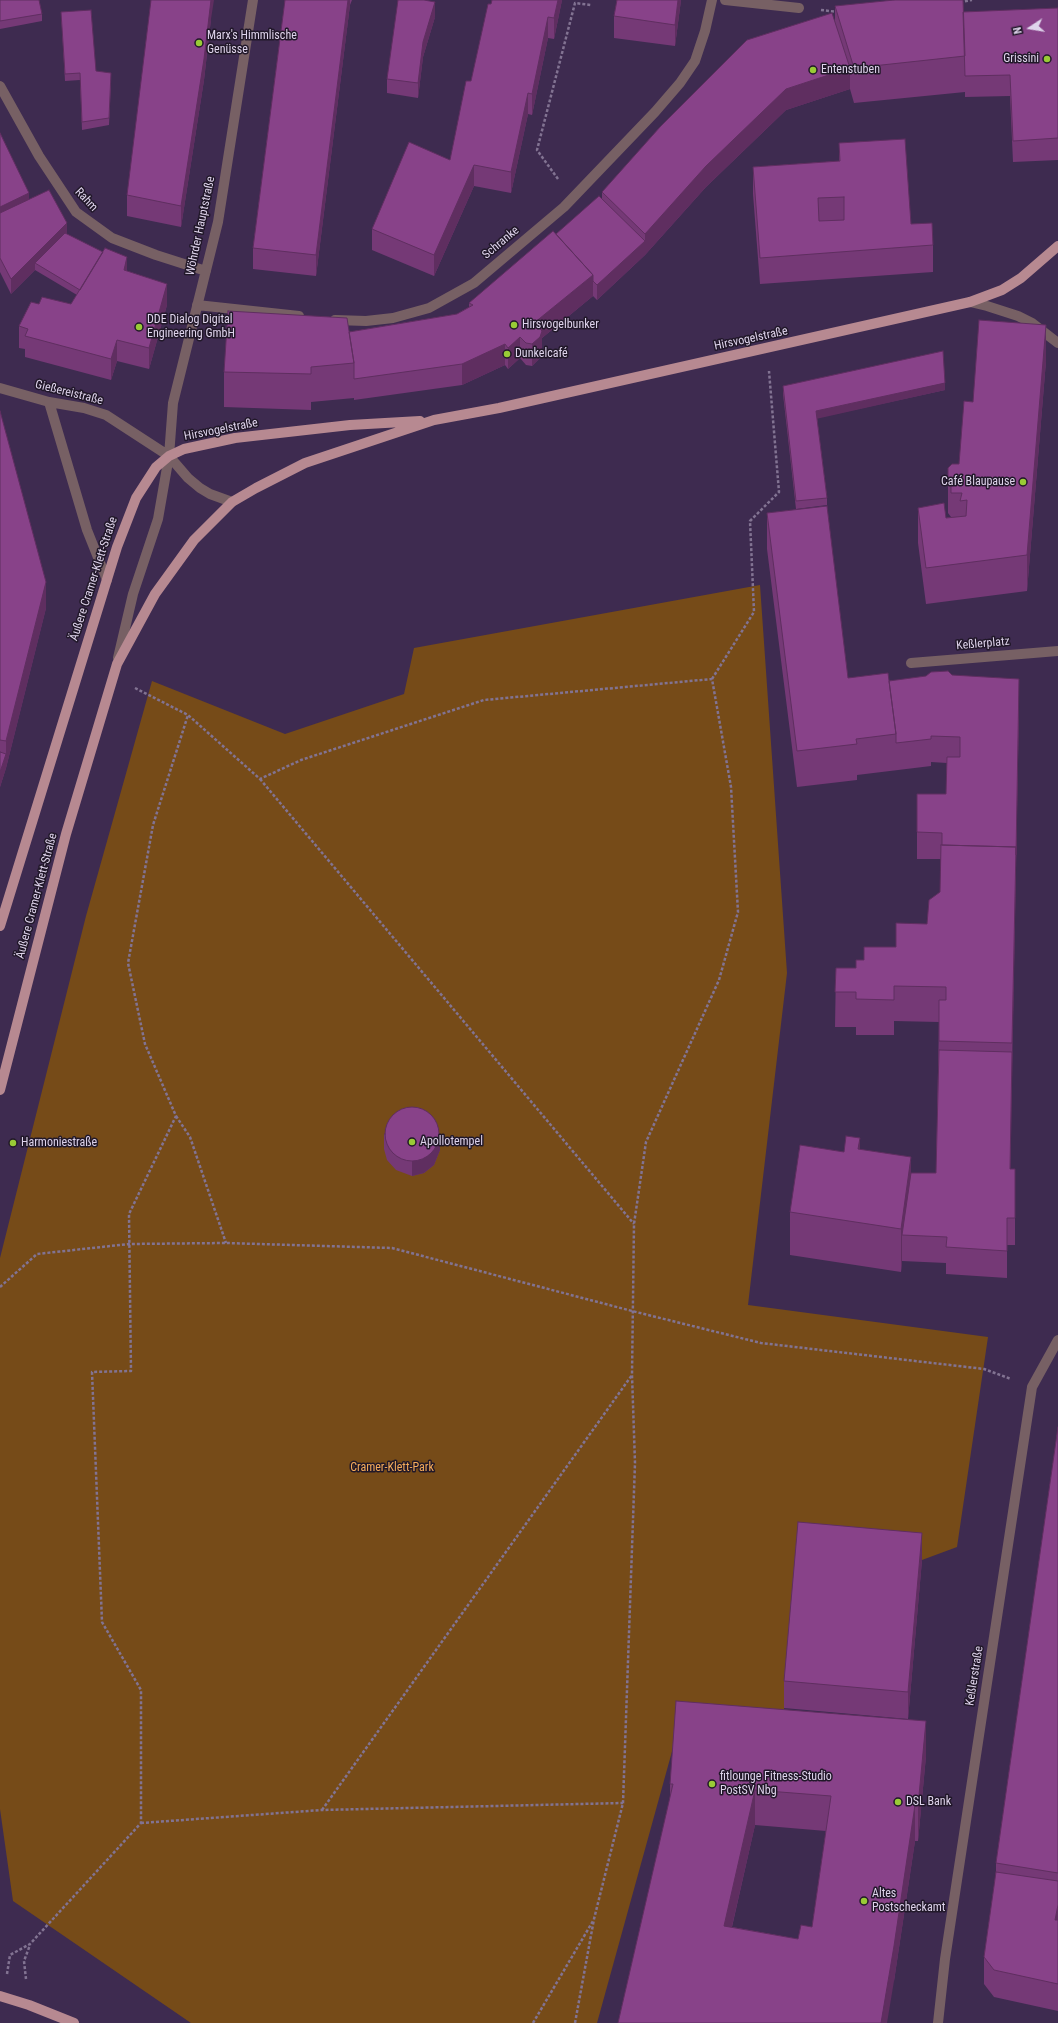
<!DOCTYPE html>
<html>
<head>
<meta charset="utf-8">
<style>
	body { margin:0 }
	#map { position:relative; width:1058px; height:2023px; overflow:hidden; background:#3e2b50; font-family:"Roboto Condensed",sans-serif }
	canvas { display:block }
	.north { position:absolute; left:1010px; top:8px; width:40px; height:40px; -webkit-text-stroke:3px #211829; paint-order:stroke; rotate:258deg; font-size:11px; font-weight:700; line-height:16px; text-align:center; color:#dfd4ec }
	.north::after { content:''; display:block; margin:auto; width:14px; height:18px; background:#dfd4ec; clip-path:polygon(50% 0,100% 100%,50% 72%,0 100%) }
</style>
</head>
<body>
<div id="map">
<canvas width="1058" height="2023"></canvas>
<div class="north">N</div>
</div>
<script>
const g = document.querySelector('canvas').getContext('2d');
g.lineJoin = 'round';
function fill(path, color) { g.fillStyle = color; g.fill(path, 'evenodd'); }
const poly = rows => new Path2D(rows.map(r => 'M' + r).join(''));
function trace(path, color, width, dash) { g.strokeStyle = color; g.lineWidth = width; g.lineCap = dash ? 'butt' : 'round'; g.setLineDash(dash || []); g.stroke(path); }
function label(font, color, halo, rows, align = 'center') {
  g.font = font + ' "Roboto Condensed",sans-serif'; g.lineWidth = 3; g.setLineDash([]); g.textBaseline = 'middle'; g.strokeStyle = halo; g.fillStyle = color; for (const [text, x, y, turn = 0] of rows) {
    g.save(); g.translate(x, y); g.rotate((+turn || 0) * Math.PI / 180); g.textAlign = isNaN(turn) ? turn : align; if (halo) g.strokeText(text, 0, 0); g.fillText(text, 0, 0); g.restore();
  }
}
const green = poly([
	[760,585,787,973,748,1305,988,1337,957,1547,922,1560,798,1549,781,1744,676,1737,597,2023,191,2023,13,1901,0,1809,0,1258,86,916,152,681,285,734,404,694,414,648]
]);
const path = poly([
	[960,2,972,0],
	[821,10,838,12],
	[558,179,537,150,575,3,591,5],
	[712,679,754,612,750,521,779,492,769,371],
	[135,688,188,715,260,779,301,760,484,700,712,679,731,787,738,912,719,980,646,1142,634,1224,632,1375,635,1463,623,1803,594,1919,575,2023],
	[260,779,634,1224],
	[176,1116,190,1137,226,1243],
	[0,1287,37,1254,129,1244,226,1243,392,1248,632,1311,761,1343,984,1369,1011,1379],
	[322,1810,632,1375],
	[141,1823,322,1810,623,1803],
	[7,1974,10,1955,30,1944,141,1823,141,1690,102,1622,92,1372,131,1371,129,1214,176,1116,145,1044,128,963,153,825,188,715],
	[26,1979,24,1961,30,1945],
	[533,2023,593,1921]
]);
const minor = poly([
	[725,0,799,8],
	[0,86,39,156,76,212,112,238,156,255,206,271],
	[970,302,987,306,1018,316,1032,323,1058,343],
	[197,305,299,316],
	[335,320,366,321,393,318,429,308,474,283,564,207,655,112,680,83,695,61,705,31,712,0],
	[0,388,49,402,84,408,106,415,169,456,188,478,200,488,210,494,232,502],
	[49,402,87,530,107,580],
	[118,658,133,594,158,519,169,456,173,403,218,222,253,0],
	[911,663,1058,651],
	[938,2023,945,1959,1032,1387,1058,1340]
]);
const major = poly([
	[0,926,117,547,136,498,156,467,169,456,184,449,235,438,350,425,420,421],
	[0,1090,66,834,117,664,155,594,194,540,232,502,256,488,305,463,434,420,499,408,970,302,1002,290,1021,278,1058,246],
	[0,1996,29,2005,74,2023]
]);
const wall = poly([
	[0,0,42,14,42,21,0,29],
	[285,0,352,0,350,5,316,276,253,269,253,248],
	[562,0,554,39,548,38,532,115,528,114,511,193,474,186,434,276,372,250,372,229,450,160,471,81,491,4],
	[617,0,681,0,675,46,614,38,614,16],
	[835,6,963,12,1058,8,1058,160,1013,162,1010,96,965,97,965,83,965,92,854,103,850,89,786,110,706,187,645,255,597,300,593,296,542,338,542,352,540,358,532,366,526,365,520,358,508,369,505,365,462,385,354,400,354,397,354,398,311,402,311,410,224,407,224,372,349,332,457,314,469,307,469,303,556,234,602,199,602,192,835,21],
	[61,12,96,71,111,81,109,125,82,130,80,80,65,81],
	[435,17,423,57,418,98,387,93,387,79],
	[211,19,204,80,181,227,127,216,127,195],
	[0,133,29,199,67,234,127,271,167,305,149,369,117,361,111,380,25,357,25,349,19,348,19,326,39,304,71,304,77,295,35,270,11,294,0,272],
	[839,143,911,224,933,245,933,272,760,284,753,194,753,167,839,161],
	[1046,361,1027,591,926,604,918,543,918,508,946,518,951,517,948,513,948,477,959,464,973,402],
	[783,386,945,390,817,418,827,498,827,505,796,509,783,394],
	[0,411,46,608,6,768,0,787],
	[767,513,848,678,889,681,952,675,1019,706,1010,1169,1015,1196,1015,1245,1007,1245,1007,1278,946,1274,946,1263,902,1261,901,1272,790,1255,790,1212,844,1152,860,1150,911,1173,936,1173,939,1022,894,1021,894,1035,856,1035,856,1027,835,1027,836,968,856,968,864,960,896,947,927,924,940,892,941,859,917,859,917,832,946,794,947,763,931,762,931,766,857,775,857,780,797,787,767,549],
	[384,1134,440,1150,434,1165,424,1173,412,1176,396,1170,387,1160,384,1149],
	[1058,1427,1058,2011,994,1997,984,1984,984,1957,996,1872,996,1863],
	[922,1560,908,1719,784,1708,784,1681],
	[926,1756,918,1841,915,1841,894,1981,618,2023,670,1799,670,1784],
	[755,1825,826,1831,812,1927,798,1939,732,1927]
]);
const shadedWall = poly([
	[211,0,214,0,211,19,204,80,181,227,181,206],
	[348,0,350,0,350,5,316,276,316,255],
	[558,0,562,0,554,39,554,18],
	[678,0,681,0,675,46,675,25],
	[435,2,435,17,423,57,418,98,418,83,423,42],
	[548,17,548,38,532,115,532,94],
	[850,68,850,89,786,110,706,187,645,255,597,300,597,285,645,241,645,234,706,166,786,89],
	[528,93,528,114,511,193,511,172],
	[474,165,474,186,434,276,434,255],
	[29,193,29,215,0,228,0,207],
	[67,223,67,238,35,263,35,270,11,294,11,279],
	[127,257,127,278,124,270],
	[593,275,593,296,542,338,542,352,540,358,532,366,532,344,534,323],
	[167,284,167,305,149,369,149,348],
	[1046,325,1046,361,1027,591,1027,555],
	[520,337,520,358,508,369,508,348],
	[117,340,117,361,111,380,111,359],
	[505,344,505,365,462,385,462,364],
	[945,383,945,390,816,419,816,411],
	[46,582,46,608,6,768,0,787,0,772,6,754,6,741],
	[1019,679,1019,706,1010,1195,1010,1169],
	[440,1136,440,1150,434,1165,424,1173,412,1176,412,1161],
	[860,1138,860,1181,858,1149],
	[911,1157,911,1200,902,1235,902,1261,901,1272,901,1229],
	[922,1533,922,1560,908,1719,908,1692],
	[926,1721,926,1756,918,1841,918,1806],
	[755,1790,755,1825,724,1961,724,1926],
	[915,1805,915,1841,894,1981,887,2023,881,2023],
	[1058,1905,1058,1932,1055,1920]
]);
const building = poly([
	[0,0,39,0,42,14,0,21,0,0],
	[151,0,211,0,204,59,181,206,127,195,151,0],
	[285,0,348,0,316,255,253,248,285,0],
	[398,0,424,0,435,2,423,42,418,83,387,79,398,0],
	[492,0,558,0,554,18,548,17,532,94,528,93,511,172,474,165,434,255,372,229,409,142,450,160,466,81,471,81,488,4,491,4,492,0],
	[617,0,678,0,675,25,614,16,617,0],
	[894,0,963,0,965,56,854,68,835,6,894,0],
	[1058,8,1058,138,1013,141,1010,75,965,76,963,12,1058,8],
	[91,10,96,71,111,73,109,118,82,122,80,73,65,74,61,12,91,10],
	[832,13,850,68,786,89,706,166,645,234,602,192,660,127,747,40,832,13],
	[0,133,29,193,0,207,0,133],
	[905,139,911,224,932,223,933,245,760,258,753,167,840,161,839,143,905,139],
	[844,197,844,220,819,221,818,198,844,197],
	[49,190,67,223,11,279,0,258,0,213,49,190],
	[599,196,645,241,597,285,593,281,593,275,556,234,599,196],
	[553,231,593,275,534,323,542,331,540,337,532,344,526,343,520,337,508,348,505,344,462,364,354,379,354,363,349,332,457,314,473,305,469,303,553,231],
	[65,233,103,252,80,290,35,263,65,233],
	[105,248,127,257,124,270,167,284,149,348,117,340,111,359,25,336,28,329,19,326,31,302,39,304,42,297,71,304,105,248],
	[228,311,347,318,354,363,311,367,311,374,224,372,228,311],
	[979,320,1046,325,1027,555,926,568,918,508,944,503,946,518,966,516,967,500,960,501,962,493,951,493,951,481,948,477,948,468,952,464,959,464,964,401,973,402,979,320],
	[943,351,945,383,816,411,827,498,796,501,783,386,943,351],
	[0,411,46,582,6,741,0,740,0,411],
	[827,506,848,678,888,673,896,734,856,739,857,744,797,751,767,513,827,506],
	[948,671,952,675,1019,679,1016,855,1016,847,942,845,942,833,917,832,917,794,946,794,947,757,960,757,960,737,931,736,931,739,896,743,896,734,889,681,926,676,931,672,948,671],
	[0,752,6,754,0,772,0,752],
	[941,845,1016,847,1012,1043,939,1041,939,1000,946,1000,946,987,894,986,894,1000,856,999,856,992,835,992,836,968,856,968,856,960,864,960,864,947,896,947,896,923,927,924,929,900,940,892,941,845],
	[939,1050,1012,1052,1010,1169,1015,1169,1015,1218,1007,1218,1007,1251,946,1247,947,1237,902,1235,911,1173,936,1173,939,1050],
	'385 1134a27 27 0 1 1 54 0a27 27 0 1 1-54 0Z',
	[846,1136,860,1138,858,1149,911,1157,901,1229,790,1212,800,1145,844,1152,846,1136],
	[1058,1427,1058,1873,996,1863,1058,1427],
	[798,1522,922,1533,908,1692,784,1681,798,1522],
	[676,1701,926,1721,918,1806,915,1805,894,1946,881,2023,618,2023,673,1784,670,1784,676,1701],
	[755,1790,831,1796,812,1927,801,1925,798,1939,724,1926,755,1790],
	[996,1872,1058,1881,1058,1905,1055,1920,1058,1920,1058,1984,994,1970,984,1957,996,1872]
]);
const markers = [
	[199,43,4,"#99cb36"],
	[1047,59,4,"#99cb36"],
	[813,70,4,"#99cb36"],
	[514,325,4,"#99cb36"],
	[139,327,4,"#99cb36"],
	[507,354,4,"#99cb36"],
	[1023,482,4,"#99cb36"],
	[412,1142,4,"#99cb36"],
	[13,1143,4,"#99cb36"],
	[712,1784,4,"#99cb36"],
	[898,1802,4,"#99cb36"],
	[864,1901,4,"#99cb36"]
];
const poiNames = [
	["Marx's Himmlische",207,36],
	["Genüsse",207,50],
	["Grissini",1039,59,"right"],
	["Entenstuben",821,70],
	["DDE Dialog Digital",147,320],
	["Engineering GmbH",147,334],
	["Hirsvogelbunker",522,325],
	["Dunkelcafé",515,354],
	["Café Blaupause",1015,482,"right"],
	["Apollotempel",420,1142],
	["Harmoniestraße",21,1143],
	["fitlounge Fitness-Studio",720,1777],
	["PostSV Nbg",720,1791],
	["DSL Bank",906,1802],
	["Altes",872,1894],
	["Postscheckamt",872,1908]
];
const streetNames = [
	["Rahm",86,200,47],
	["Wöhrder Hauptstraße",201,226,-78],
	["Schranke",501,243,-40],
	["Hirsvogelstraße",751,339,-12],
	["Gießereistraße",69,393,14],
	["Hirsvogelstraße",221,430,-11],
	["Äußere Cramer-Klett-Straße",94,579,-72],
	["Keßlerplatz",983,644,-5],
	["Äußere Cramer-Klett-Straße",37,896,-75],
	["Keßlerstraße",975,1676,-81]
];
const parkNames = [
	["Cramer-Klett-Park",392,1468]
];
fill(green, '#764b18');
trace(path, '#827392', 2.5, [3, 2]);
trace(minor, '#776064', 10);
trace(major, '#b78991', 10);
fill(wall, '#753976');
fill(shadedWall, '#5f2e60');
fill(building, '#884289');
trace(building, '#5f2e60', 1);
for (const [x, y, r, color] of markers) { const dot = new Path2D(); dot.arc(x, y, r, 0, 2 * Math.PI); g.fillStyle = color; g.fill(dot); trace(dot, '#211829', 1.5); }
label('12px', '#dfd4ec', '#211829', poiNames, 'left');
label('12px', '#dfd4ec', '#211829', streetNames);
label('12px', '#f6ac5a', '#211829', parkNames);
</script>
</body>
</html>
